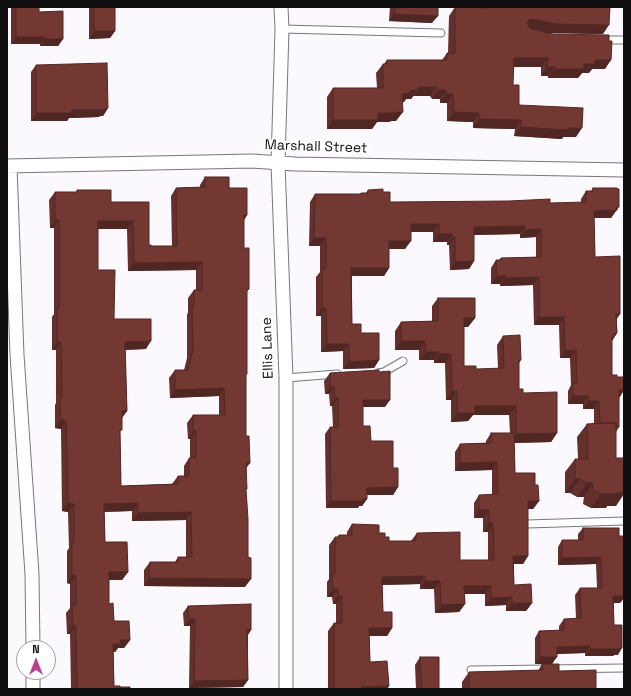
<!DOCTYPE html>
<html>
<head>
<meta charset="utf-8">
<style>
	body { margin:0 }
	#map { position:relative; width:631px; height:696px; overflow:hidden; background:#fbf9fe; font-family:"Space Grotesk",sans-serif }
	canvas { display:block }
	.frame { position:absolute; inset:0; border:8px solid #0f0f10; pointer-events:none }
	.north { position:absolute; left:16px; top:640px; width:40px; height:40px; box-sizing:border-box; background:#fff; border:1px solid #9f9f9f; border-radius:50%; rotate:0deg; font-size:11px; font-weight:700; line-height:16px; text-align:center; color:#0f0f10 }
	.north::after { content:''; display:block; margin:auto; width:14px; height:18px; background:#bc3f8e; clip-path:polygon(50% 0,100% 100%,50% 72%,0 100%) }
</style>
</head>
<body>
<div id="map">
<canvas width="631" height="696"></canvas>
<div class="frame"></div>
<div class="north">N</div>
</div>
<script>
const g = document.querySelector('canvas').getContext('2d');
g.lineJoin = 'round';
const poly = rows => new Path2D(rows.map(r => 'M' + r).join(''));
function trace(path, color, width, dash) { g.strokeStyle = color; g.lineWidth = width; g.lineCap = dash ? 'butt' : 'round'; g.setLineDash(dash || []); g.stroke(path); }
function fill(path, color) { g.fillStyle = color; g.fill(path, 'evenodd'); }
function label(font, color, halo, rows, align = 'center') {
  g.font = font + ' "Space Grotesk",sans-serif'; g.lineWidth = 4; g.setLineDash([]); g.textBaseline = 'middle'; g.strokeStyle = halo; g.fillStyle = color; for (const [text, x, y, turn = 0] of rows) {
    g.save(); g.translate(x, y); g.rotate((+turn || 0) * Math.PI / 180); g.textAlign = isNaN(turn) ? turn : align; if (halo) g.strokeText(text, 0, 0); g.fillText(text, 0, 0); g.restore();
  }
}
const lane = poly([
	[282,29,441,33],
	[599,40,624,40],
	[378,373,384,372,403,361],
	[286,378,337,374],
	[527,524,624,521],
	[471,670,624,668]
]);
const street = poly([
	[281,7,282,29,278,163,286,378,286,689],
	[7,166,252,161,295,164,624,170],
	[10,166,17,355,32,574,33,648],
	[33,672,33,689]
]);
const wall = poly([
	[11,7,39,7,39,12,63,39,58,46,40,46,40,44,11,44],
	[89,7,115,7,115,31,110,38,89,39],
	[390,7,438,7,432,23,389,21],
	[455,7,481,8,481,7,610,7,603,34,549,33,605,69,592,69,589,73,582,73,578,78,548,78,548,76,541,76,541,67,513,67,513,85,519,105,576,137,563,137,562,139,514,136,515,129,473,128,473,122,447,121,447,103,440,103,440,99,432,99,430,96,413,96,411,99,406,99,404,102,403,102,396,121,391,121,389,122,377,122,372,129,327,129,327,97,333,88,377,88,376,73,383,64,384,64,387,60,442,60,447,53,448,53,449,16],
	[36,65,108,108,103,116,100,116,99,117,69,118,67,121,31,121,31,72],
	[205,177,229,188,247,215,244,220,244,248,247,292,246,375,246,436,250,463,246,467,245,587,144,586,144,570,150,562,175,562,178,557,186,557,186,520,132,521,132,511,104,512,105,542,128,572,122,580,109,580,109,604,114,621,130,640,124,648,118,648,115,652,113,652,114,686,130,689,71,689,70,634,67,634,66,613,70,608,70,584,67,583,67,551,69,548,68,512,62,511,61,429,55,428,55,405,56,403,56,350,52,350,52,317,54,314,54,228,50,228,49,200,55,192,76,192,77,190,111,202,149,202,149,245,151,246,172,246,171,196,176,188,200,187,200,185],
	[98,229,127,229,128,271,196,270,196,290,194,290,188,298,188,312,187,315,187,358,184,370,175,370,169,378,170,398,219,396,219,415,193,415,187,423,188,439,190,439,190,458,189,458,184,466,184,476,178,476,172,484,121,486,120,433,122,418,127,411,125,350,146,349,114,319,98,270],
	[593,188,617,209,611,218,594,218,595,257,617,319,617,333,612,341,612,375,617,377,624,390,619,398,619,427,616,432,616,506,607,506,606,508,591,508,583,504,584,497,577,497,570,493,565,493,565,472,575,459,578,459,577,437,587,424,594,423,594,409,583,409,583,404,568,404,568,391,571,385,570,358,560,358,559,325,534,325,533,285,500,286,500,284,491,284,491,268,496,260,499,260,501,258,536,257,536,237,520,238,520,234,474,235,474,261,469,269,450,270,449,245,447,245,447,242,433,242,433,232,411,232,405,249,389,249,389,268,384,276,352,276,352,324,361,333,379,360,374,368,343,369,343,351,321,352,321,316,316,316,316,277,320,272,320,246,309,246,310,202,315,194,360,194,361,193,366,193,368,190,383,192,390,202,550,203,581,203,581,199,586,191,591,191],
	[438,298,475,318,468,327,464,327,464,366,476,369,498,369,497,345,503,336,521,360,519,363,519,389,557,433,551,442,514,443,515,473,535,485,539,501,533,509,528,509,528,556,523,564,514,564,514,585,532,603,526,611,506,611,506,605,485,606,485,594,465,594,465,604,459,612,435,613,434,589,420,589,420,584,382,585,383,612,392,628,387,636,369,636,370,662,389,686,387,689,328,689,328,631,334,623,336,623,336,604,333,604,332,597,327,597,327,582,329,579,329,545,335,537,337,537,339,535,347,535,347,532,352,524,379,533,385,537,389,541,411,541,417,533,460,560,488,560,488,532,483,532,483,518,474,518,474,503,479,495,492,495,492,470,455,471,455,452,460,444,486,443,486,441,491,433,510,433,509,415,473,415,468,421,451,422,451,400,446,400,445,363,434,363,434,360,419,360,419,350,395,350,395,331,401,322,432,321,432,306],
	[330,373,385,407,363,407,363,426,371,441,393,468,398,487,393,495,367,495,367,499,362,506,359,506,358,508,326,508,325,434,330,427,333,427,332,406,330,406,329,394,325,394,324,381],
	[583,528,619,536,624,536,624,598,620,603,614,603,614,625,618,655,614,655,613,656,585,656,585,653,557,654,552,664,535,664,535,638,539,631,559,631,559,626,564,619,576,619,575,595,580,588,597,588,596,564,558,565,558,547,562,540,578,540,578,534],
	[188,606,251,630,248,635,248,680,243,687,189,688,190,626,184,626,183,613],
	[420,657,439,689,416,689,415,665],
	[542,664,559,671,596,689,462,689,462,682,469,672,538,671]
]);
const shadedWall = poly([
	[394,14,438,16,432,23,389,21],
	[533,19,609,25,603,34,549,33,523,29,529,20],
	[94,31,115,31,110,38,89,39],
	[16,37,45,37,40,44,11,44],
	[45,39,63,39,58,46,40,46],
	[514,58,548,58,541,67,507,67],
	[595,60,611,60,605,69,592,69,589,73,582,73,578,78,548,78,555,69,584,64],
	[547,67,555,67,548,76,541,76],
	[419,87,436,87,430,96,413,96],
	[410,90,418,90,411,99,406,99,404,102,396,103,402,94],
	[438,90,446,90,440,99,432,99],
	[446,94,453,94,447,103,440,103],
	[108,108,103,116,100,116,99,117,69,118,67,121,31,121,36,113],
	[397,112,403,112,396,121,391,121,389,122,377,122,372,129,327,129,333,120,378,113],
	[454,112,479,113,473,122,447,121],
	[479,119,521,120,515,129,473,128],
	[521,127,568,128,582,128,576,137,563,137,562,139,514,136],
	[619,207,611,218,588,218,594,211],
	[244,215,247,215,242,223],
	[55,220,59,220,54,228,50,228],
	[98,221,133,221,127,229,92,229],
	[411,224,439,224,433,232,405,232],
	[525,226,520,234,468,235,474,227],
	[541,229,536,237,520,238,525,230],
	[439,234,452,234,447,242,433,242],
	[452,237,455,237,449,245,447,245],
	[314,238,326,238,320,246,309,246],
	[389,241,411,241,405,249,384,249],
	[474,261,469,269,450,270,455,262],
	[202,262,196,270,128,271,134,263],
	[351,268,389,268,384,276,346,276],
	[497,276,506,276,500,284,491,284],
	[539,277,533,285,500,286,506,278],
	[322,308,326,308,321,316,316,316],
	[616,314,620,314,615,322],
	[539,317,564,317,559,325,534,325],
	[464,318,475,318,468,327,458,327],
	[617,333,609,345,614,334],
	[151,341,146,349,119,350,125,342],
	[401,341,425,341,419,350,395,350],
	[57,342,61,342,56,350,52,350],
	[327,344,349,344,343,351,321,352],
	[576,350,570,358,560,358,565,351],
	[426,352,440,352,434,360,419,360],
	[440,354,451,354,445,363,434,363],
	[379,360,374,368,343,369,349,362],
	[330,387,334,387,329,394,325,394],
	[224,388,219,396,170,398,175,390],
	[619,390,624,390,619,398],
	[452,391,457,391,451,400,446,400],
	[573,396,588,396,583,404,568,404],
	[335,398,338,398,332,406,330,406],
	[363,400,390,400,385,407,358,407],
	[588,401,599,401,594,409,583,409],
	[475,406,516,406,509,415,473,415,468,421,451,422,457,413],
	[122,411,127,411,121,419],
	[61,420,66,421,61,429,55,428],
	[193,431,196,431,190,439,188,439],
	[557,433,551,442,510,443,516,434],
	[497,462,492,470,455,471,460,463],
	[246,463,250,463,244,471],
	[575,479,580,479,570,493,565,493],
	[587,483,593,483,584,497,577,497],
	[398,487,393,495,362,495,367,488],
	[624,492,624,494,616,506,607,506,606,508,591,508,601,494],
	[363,499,367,499,362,506,359,506,358,508,326,508,331,501],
	[528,501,539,501,533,509,522,509],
	[68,503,74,504,68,512,62,511],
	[138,503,132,511,99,512,104,504],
	[479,510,489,510,483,518,474,518],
	[191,512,186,520,132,521,138,513],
	[489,523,493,523,488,532,483,532],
	[513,556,528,556,523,564,508,564],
	[601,557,596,564,558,565,562,558],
	[109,572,128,572,122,580,103,580],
	[72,575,76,576,70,584,67,583],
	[425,576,420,584,376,585,382,577],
	[149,578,251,579,245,587,144,586],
	[425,581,440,581,434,589,420,589],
	[464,586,491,586,485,594,459,594],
	[333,589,338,589,332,597,327,597],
	[338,596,342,596,336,604,333,604],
	[613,596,624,596,624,598,620,603,608,603],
	[512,597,506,605,485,606,491,598],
	[512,603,532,603,526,611,506,611],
	[465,604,459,612,435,613,441,605],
	[189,619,195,619,190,626,184,626],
	[73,626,76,626,70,634,67,634],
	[369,628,392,628,387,636,364,636],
	[247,630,251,630,246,637],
	[120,640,130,640,124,648,118,648,115,652,107,652,113,644],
	[590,646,585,653,552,654,557,647],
	[618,648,622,648,618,655,614,655,613,656,585,656,590,649],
	[540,657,557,657,552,664,535,664],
	[248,680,243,687,189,688,194,681],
	[389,686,387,689,360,689,361,687]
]);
const building = poly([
	[16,7,39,7,39,12,63,11,63,39,45,39,45,37,16,37,16,7],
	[94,7,115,7,115,31,94,31,94,7],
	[395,7,438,7,438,16,394,14,395,7],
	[455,7,487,8,487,7,610,7,609,25,555,24,533,19,529,20,527,23,529,27,531,29,553,34,609,35,609,41,612,41,611,60,595,60,595,64,584,64,584,69,555,69,555,67,547,67,548,58,514,58,513,85,519,85,519,105,583,108,582,128,568,128,568,130,521,127,521,120,479,119,479,113,454,112,453,94,446,94,446,90,438,90,436,87,419,87,418,90,410,90,410,93,402,94,403,112,397,112,396,113,378,113,378,120,333,120,333,88,383,88,383,64,387,64,387,60,447,60,447,53,455,53,455,7],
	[107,63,108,108,104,109,104,110,72,110,72,113,36,113,36,65,107,63],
	[205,177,229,177,229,188,247,188,247,215,244,215,244,248,249,248,249,289,247,291,247,374,246,374,246,436,249,436,250,463,246,463,247,489,246,489,248,519,248,557,251,558,251,579,149,578,150,562,178,562,178,557,192,557,191,512,138,513,138,503,104,504,105,542,127,542,128,572,109,572,109,604,113,603,114,621,129,621,130,640,120,640,121,644,113,644,114,686,120,686,120,687,130,687,130,689,77,689,76,626,73,626,72,605,76,605,76,576,72,575,72,543,74,543,74,504,68,503,66,421,61,420,60,404,61,397,62,397,61,342,57,342,57,309,59,309,59,220,55,220,55,192,77,192,77,190,111,190,111,202,149,202,149,245,151,245,151,246,177,246,176,188,205,187,205,177],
	[98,221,133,221,134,263,202,262,202,290,194,290,194,307,192,307,193,350,188,370,175,370,175,390,224,388,225,415,193,415,193,431,196,431,196,458,189,458,189,476,178,476,178,484,121,486,120,430,122,430,122,411,127,411,125,342,151,341,151,319,114,319,115,270,98,270,98,221],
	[593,188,617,188,617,189,619,189,619,207,617,207,617,210,594,211,595,257,620,256,620,314,616,314,617,333,614,334,614,337,612,337,612,375,617,375,617,377,624,377,624,390,619,390,619,427,616,427,616,423,600,423,599,401,588,401,588,396,573,396,573,383,577,383,576,350,565,351,564,317,539,317,539,277,506,278,506,276,497,276,496,260,501,260,501,258,541,257,541,229,525,230,525,226,474,227,474,261,455,262,455,237,452,237,452,234,439,234,439,224,411,224,411,241,389,241,389,268,351,268,352,324,361,324,361,333,379,333,379,360,349,362,349,344,327,344,326,308,322,308,322,269,326,269,326,238,314,238,315,194,361,194,361,193,368,193,368,190,383,189,383,192,390,192,390,202,509,201,550,199,550,203,586,202,586,191,593,191,593,188],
	[438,298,475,298,475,318,464,318,464,366,476,366,476,369,504,368,503,336,520,335,521,360,519,360,519,389,523,389,523,393,557,392,557,433,516,434,516,406,475,406,475,413,457,413,457,391,452,391,451,354,440,354,440,352,426,352,425,341,401,341,401,322,438,321,438,298],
	[379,370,379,372,390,371,390,400,363,400,363,426,370,426,371,441,393,441,393,468,398,468,398,487,367,488,367,499,363,499,363,501,331,501,330,427,338,427,338,398,335,398,334,387,330,387,330,373,379,370],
	[616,423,616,458,624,458,624,492,616,493,616,494,601,494,593,490,593,483,587,483,580,479,575,479,575,459,588,459,587,424,616,423],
	[491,433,514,433,515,473,535,473,535,485,538,485,539,501,528,501,528,556,513,556,514,585,531,584,532,603,512,603,512,597,491,598,491,586,464,586,465,604,441,605,440,581,425,581,425,576,382,577,383,612,392,612,392,628,369,628,370,662,387,661,389,686,361,687,361,689,334,689,334,623,342,623,342,596,338,596,338,589,333,589,332,574,335,574,335,537,339,537,339,535,352,535,352,524,379,525,379,533,385,533,385,537,389,537,389,541,415,541,417,533,460,532,460,560,494,560,493,523,489,523,489,510,479,510,479,495,498,494,497,462,460,463,460,444,491,443,491,433],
	[583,528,619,528,619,536,624,536,624,596,613,596,614,625,622,625,622,648,618,648,618,649,590,649,590,646,557,647,557,657,540,657,539,631,564,630,564,619,581,618,580,588,602,588,601,557,562,558,562,540,583,540,583,528],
	[251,604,251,630,247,630,248,680,194,681,195,619,189,619,188,606,251,604],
	[420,657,439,657,439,689,422,689,420,657],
	[542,664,559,664,559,671,596,670,596,689,469,689,469,672,543,670,542,664]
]);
const streetNames = [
	["Marshall Street",316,147,2],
	["Ellis Lane",268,348,-92]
];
trace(lane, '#77767a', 9);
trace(street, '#77767a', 15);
trace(lane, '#fff', 7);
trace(street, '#fff', 13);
fill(wall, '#64302c');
fill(shadedWall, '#512724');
fill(building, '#743833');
trace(building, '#512724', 1);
label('14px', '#0f0f10', '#fff', streetNames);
</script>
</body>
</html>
